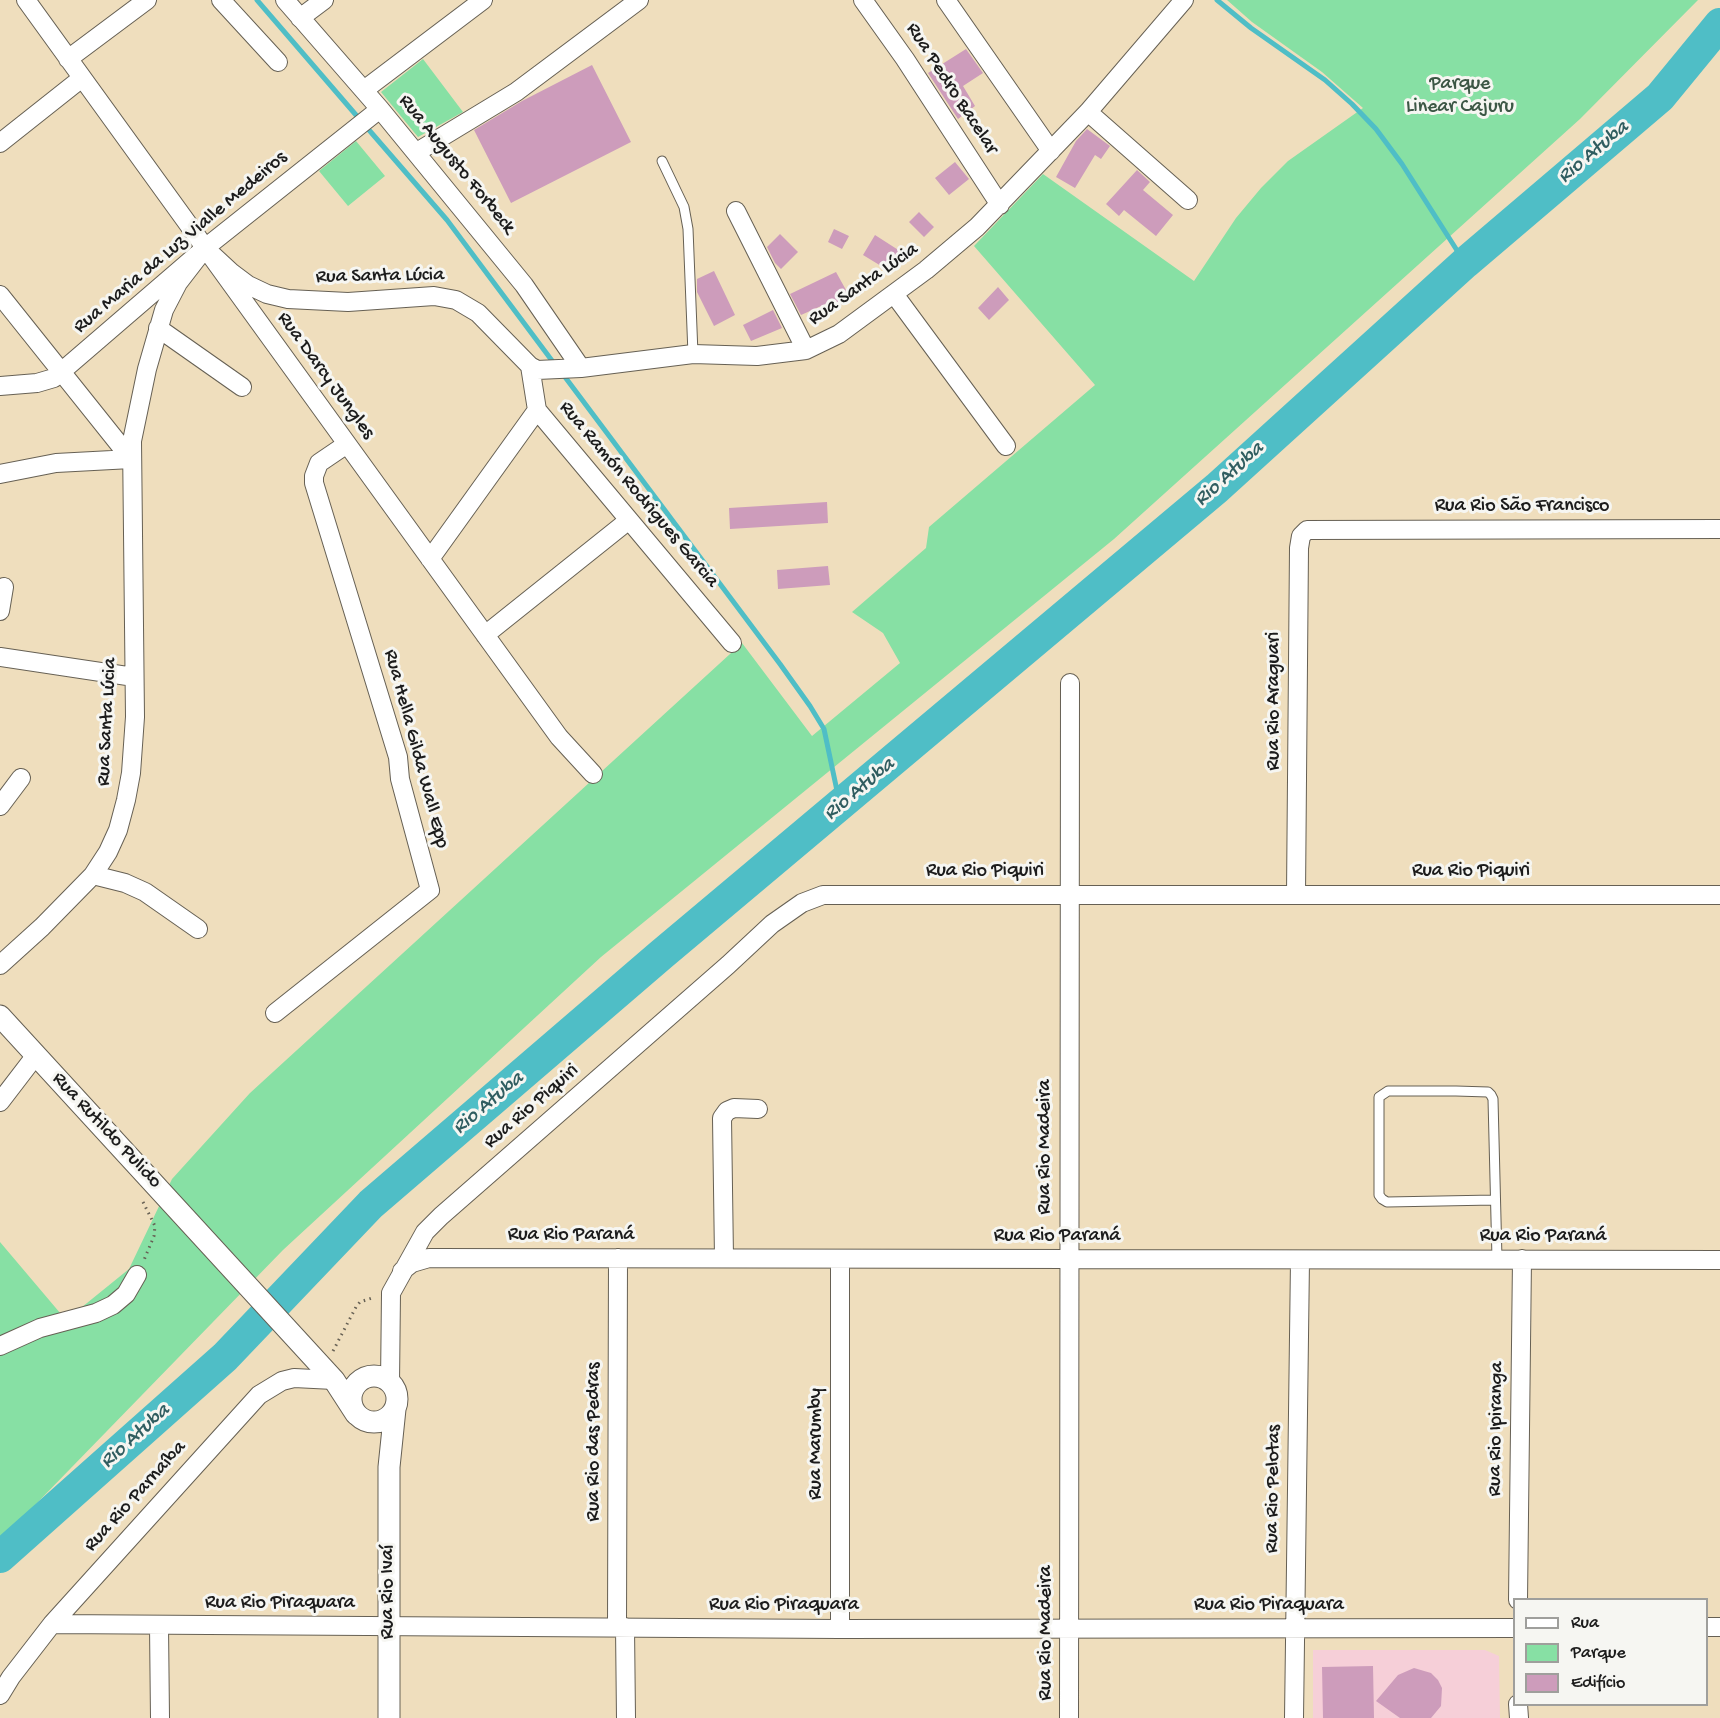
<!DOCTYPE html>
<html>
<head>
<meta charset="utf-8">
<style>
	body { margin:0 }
	#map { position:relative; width:1720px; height:1718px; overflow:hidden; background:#efdebd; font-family:"Gochi Hand",sans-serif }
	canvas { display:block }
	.legend { position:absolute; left:1513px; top:1598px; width:195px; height:108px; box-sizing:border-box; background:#f6f6f2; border:2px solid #9f9f9c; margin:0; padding:8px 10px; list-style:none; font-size:18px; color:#1c1c1c }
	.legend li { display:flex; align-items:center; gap:12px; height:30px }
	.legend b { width:30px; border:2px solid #9f9f9c }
</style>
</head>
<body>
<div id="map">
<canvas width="1720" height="1718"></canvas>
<ul class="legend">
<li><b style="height:8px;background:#fff"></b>Rua</li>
<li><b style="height:16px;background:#87e0a4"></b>Parque</li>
<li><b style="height:16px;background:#cd9cbb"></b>Edifício</li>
</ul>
</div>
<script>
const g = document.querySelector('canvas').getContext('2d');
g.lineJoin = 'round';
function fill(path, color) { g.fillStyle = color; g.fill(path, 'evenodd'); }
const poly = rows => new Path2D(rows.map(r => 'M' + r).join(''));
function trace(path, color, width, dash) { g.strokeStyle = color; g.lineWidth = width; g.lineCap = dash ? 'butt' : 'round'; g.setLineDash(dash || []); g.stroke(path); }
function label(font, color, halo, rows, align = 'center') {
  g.font = font + ' "Gochi Hand",sans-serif'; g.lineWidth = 6; g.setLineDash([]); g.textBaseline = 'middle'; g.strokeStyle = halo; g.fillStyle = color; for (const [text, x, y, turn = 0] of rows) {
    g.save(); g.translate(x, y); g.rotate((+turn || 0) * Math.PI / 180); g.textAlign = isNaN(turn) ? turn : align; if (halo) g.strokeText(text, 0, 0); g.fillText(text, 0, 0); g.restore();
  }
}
const built = poly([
	[1313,1650,1485,1650,1499,1656,1500,1718,1313,1718]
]);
const green = poly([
	[1227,0,1698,0,1580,119,1114,539,601,957,283,1250,0,1541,0,1242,66,1320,129,1269,172,1179,250,1093,742,643,812,736,900,663,883,633,852,612,926,548,929,527,1095,385,974,246,1043,174,1194,281,1236,218,1261,188,1288,161,1363,108,1322,72,1252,22],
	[423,59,463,112,418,137,381,92],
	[356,141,385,176,348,206,319,171]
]);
const stream = poly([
	[257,0,356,115],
	[1217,0,1251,28,1325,80,1352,104,1376,129,1402,164,1465,263],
	[369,130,447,220,556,366],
	[562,373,780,664,810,706,824,729,840,805]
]);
const river = poly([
	[0,1557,225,1357,371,1204,662,954,1217,488,1465,263,1660,97,1720,24]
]);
const building = poly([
	[966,49,983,73,963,86,975,106,958,119,928,73],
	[592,65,631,142,511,203,474,130,522,101],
	[1087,129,1110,146,1101,159,1095,155,1075,188,1056,177,1076,141],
	[955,162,969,179,949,195,935,178],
	[1137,170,1150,182,1143,190,1173,215,1156,236,1124,210,1119,216,1106,204],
	[919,212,934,227,924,237,909,222],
	[834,229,849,236,842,249,828,242],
	[780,234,798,252,781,269,775,263,767,247],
	[875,235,903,253,891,272,863,255],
	[714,271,735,315,714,326,697,292,697,279],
	[836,272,851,299,832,310,828,303,801,315,790,294],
	[998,287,1009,300,989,320,978,308],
	[773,310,782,328,751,341,743,325],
	[827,502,828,523,730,529,729,508],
	[828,566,830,585,778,589,777,570],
	[1373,1666,1374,1718,1323,1718,1322,1667],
	[1414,1668,1431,1673,1438,1680,1442,1688,1441,1706,1431,1718,1400,1718,1376,1701,1398,1675]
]);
const path = poly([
	[143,1202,155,1226,154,1236,144,1260],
	[333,1351,356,1307,360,1302,375,1297]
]);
const service = poly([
	[662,161,684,207,688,229,693,354],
	[1494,1200,1387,1202,1382,1199,1379,1195,1379,1097,1388,1091,1456,1091,1488,1092,1491,1095,1493,1099,1497,1259]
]);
const minor = poly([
	[26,0,559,737,593,774],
	[221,0,278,62],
	[285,0,380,109,524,285,581,368],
	[863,0,905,59,1000,205],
	[946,0,1051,151],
	[300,18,324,0],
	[68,59,147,0],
	[364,90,483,0],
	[1088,112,1188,200],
	[0,143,82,78],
	[417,152,516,92,639,0],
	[736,211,806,350],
	[894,294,1006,446],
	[0,295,131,459],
	[158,328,242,387],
	[530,366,537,410,732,643],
	[0,386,37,383,54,378,205,248,380,109],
	[0,474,56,463,131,459],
	[430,559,537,410],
	[0,611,4,587],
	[485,635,629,520],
	[0,657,134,677],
	[0,806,21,778],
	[93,875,125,883,145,892,198,929],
	[1296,894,1299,548,1301,536,1307,530,1720,529],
	[0,965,42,927,93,875,108,852,118,830,126,800,131,773,135,717,132,441,147,369,164,310,178,283,205,248,232,273,248,285,267,294,288,299,348,302,434,296,456,300,478,313,530,366,537,370,581,368,693,354,757,356,806,350,839,334,926,270,977,227,1088,112,1184,0],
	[275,1013,430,890,400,779,398,757,314,483,314,476,319,463,347,444],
	[0,1102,36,1055],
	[724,1258,722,1118,727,1111,734,1108,758,1109],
	[402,1271,412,1263,429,1258,1720,1260],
	[0,1346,40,1328,96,1313,113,1305,126,1294,137,1275],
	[390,1383,391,1293,425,1232,441,1216,728,965,772,924,802,903,823,895,1720,895],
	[1518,1600,1522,1259],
	[52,1624,840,1629,1514,1628],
	[159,1626,160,1718],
	[617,1627,618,1258],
	[625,1627,626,1718],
	[1706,1627,1720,1627],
	[840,1629,840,1259],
	[0,1695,11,1677,52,1624,259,1395,282,1381,294,1378,334,1380],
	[1518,1704,1519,1718],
	[1069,1718,1070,683],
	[1294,1718,1300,1260]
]);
const tertiary = poly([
	[0,1016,334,1380,356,1414],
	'351 1399a23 23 0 1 1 46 0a23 23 0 1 1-46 0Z',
	[389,1718,389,1467,395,1409]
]);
const parkNames = [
	["Parque",1460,85],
	["Linear Cajuru",1460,108]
];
const streetNames = [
	["Rua Pedro Bacelar",951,89,57],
	["Rua Augusto Forbeck",456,165,51],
	["Rua Maria da Luz Vialle Medeiros",181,243,-40],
	["Rua Santa Lúcia",380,277,-1],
	["Rua Santa Lúcia",864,285,-35],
	["Rua Darcy Jungles",325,376,54],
	["Rua Ramón Rodrigues Garcia",638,495,50],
	["Rua Rio São Francisco",1522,507],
	["Rua Rio Araguari",1275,701,-90],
	["Rua Santa Lúcia",108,722,-87],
	["Rua Hella Gilda Wall Epp",415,749,75],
	["Rua Rio Piquiri",985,872],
	["Rua Rio Piquiri",1471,872],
	["Rua Rio Piquiri",532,1107,-41],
	["Rua Rutildo Pulido",106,1131,47],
	["Rua Rio Madeira",1046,1147,-90],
	["Rua Rio Paraná",571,1236],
	["Rua Rio Paraná",1057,1237],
	["Rua Rio Paraná",1543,1237],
	["Rua Rio Ipiranga",1497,1429,-89],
	["Rua Rio das Pedras",595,1442,-90],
	["Rua Marumby",817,1444,-90],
	["Rua Rio Pelotas",1274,1489,-89],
	["Rua Rio Parnaíba",136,1497,-48],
	["Rua Rio Ivaí",389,1592,-90],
	["Rua Rio Piraquara",280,1604],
	["Rua Rio Piraquara",784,1606],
	["Rua Rio Piraquara",1269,1606],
	["Rua Rio Madeira",1047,1633,-90]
];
const waterNames = [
	["Rio Atuba",1594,153,-40],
	["Rio Atuba",1230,475,-42],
	["Rio Atuba",860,790,-40],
	["Rio Atuba",489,1104,-40],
	["Rio Atuba",136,1437,-42]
];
fill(built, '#f6cfd8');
fill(green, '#87e0a4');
trace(stream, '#4fbec6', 5);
trace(river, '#4fbec6', 32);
fill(building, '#cd9cbb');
trace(service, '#666054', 11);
trace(minor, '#666054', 20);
trace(tertiary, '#666054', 23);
trace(path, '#666054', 3, [1.5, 4.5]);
trace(service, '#fff', 9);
trace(minor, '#fff', 18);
trace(tertiary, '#fff', 21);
label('20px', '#3c5745', '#f6f6f2', parkNames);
label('20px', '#1c1c1c', '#f6f6f2', streetNames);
label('italic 21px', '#305d60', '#f6f6f2', waterNames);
</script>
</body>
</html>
